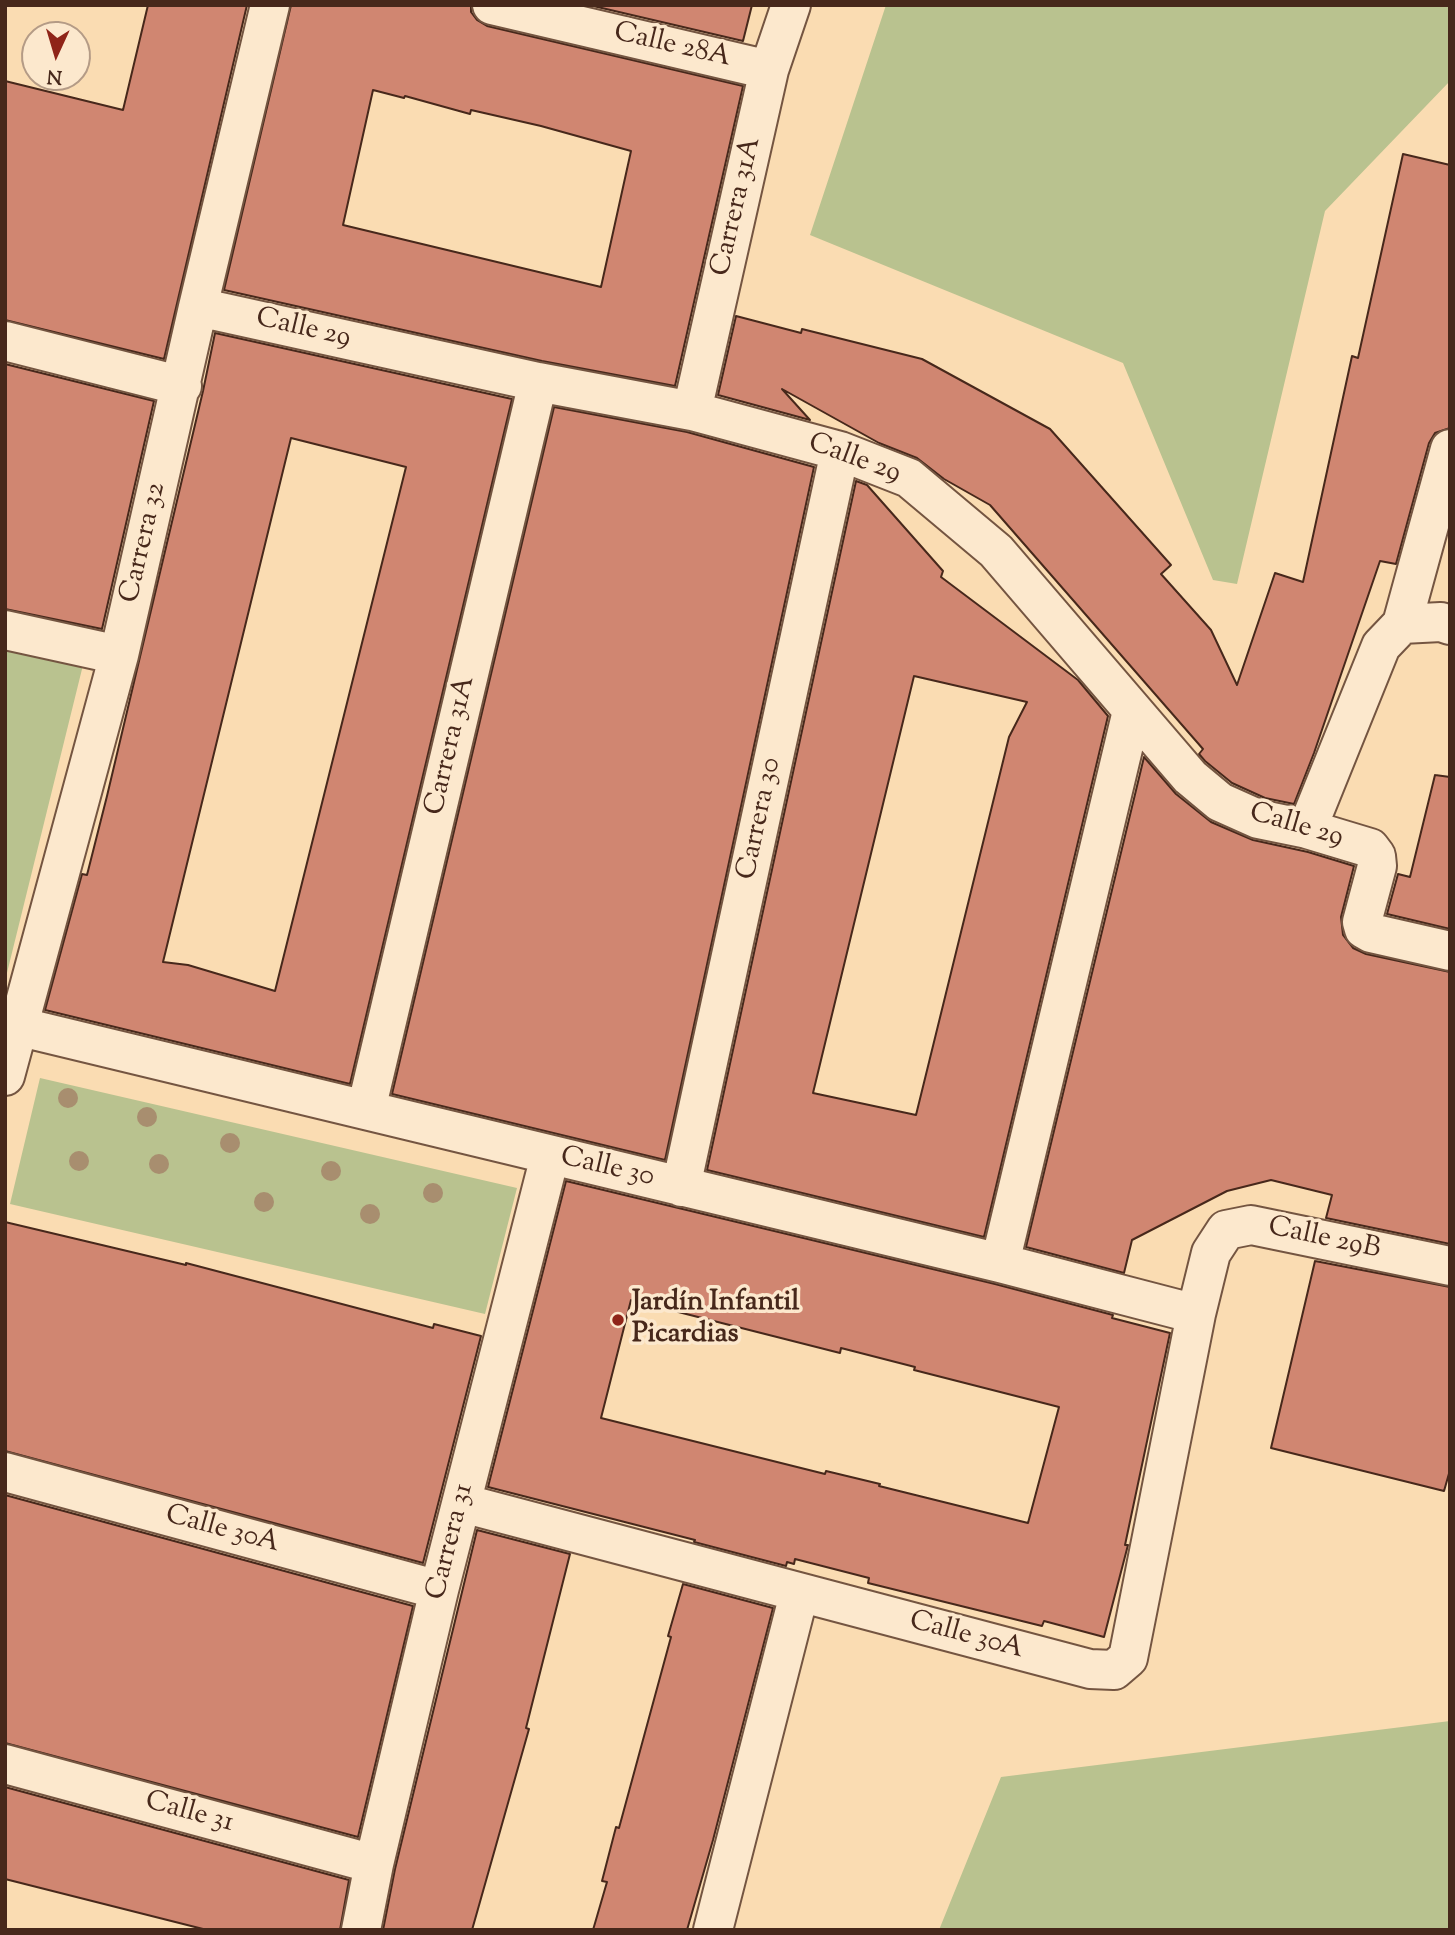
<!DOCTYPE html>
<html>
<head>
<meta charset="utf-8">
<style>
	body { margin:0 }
	#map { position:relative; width:1455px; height:1935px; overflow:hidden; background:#fadcb2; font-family:"Sorts Mill Goudy",serif }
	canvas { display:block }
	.frame { position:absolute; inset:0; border:7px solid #47281b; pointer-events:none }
	.north { position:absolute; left:21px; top:21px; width:70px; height:70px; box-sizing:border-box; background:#fce8cd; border:2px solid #b49b86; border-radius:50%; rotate:184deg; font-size:19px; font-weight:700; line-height:28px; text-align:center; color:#47281b }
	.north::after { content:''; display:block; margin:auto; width:24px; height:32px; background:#8f2418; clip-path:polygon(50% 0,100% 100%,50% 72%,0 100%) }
</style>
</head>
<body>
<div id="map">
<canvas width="1455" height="1935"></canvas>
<div class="frame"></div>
<div class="north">N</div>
</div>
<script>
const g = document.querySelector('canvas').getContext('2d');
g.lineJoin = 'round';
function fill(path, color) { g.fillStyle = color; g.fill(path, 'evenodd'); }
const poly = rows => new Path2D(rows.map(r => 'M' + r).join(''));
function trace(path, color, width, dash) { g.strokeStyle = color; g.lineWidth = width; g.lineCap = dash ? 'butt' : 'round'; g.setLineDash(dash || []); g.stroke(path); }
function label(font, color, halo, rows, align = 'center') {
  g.font = font + ' "Sorts Mill Goudy",serif'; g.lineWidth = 7; g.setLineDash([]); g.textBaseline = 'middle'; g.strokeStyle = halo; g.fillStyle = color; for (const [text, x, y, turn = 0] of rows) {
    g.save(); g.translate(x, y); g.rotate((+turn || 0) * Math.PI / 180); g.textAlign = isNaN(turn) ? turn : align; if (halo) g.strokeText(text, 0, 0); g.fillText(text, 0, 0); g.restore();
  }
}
const green = poly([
	[886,5,1450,5,1450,81,1325,211,1237,584,1213,580,1123,363,810,235],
	[5,644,84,661,5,981],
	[40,1078,517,1188,485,1314,10,1204],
	[1450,1721,1450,1930,939,1930,1001,1777]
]);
const building = poly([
	[148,5,247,5,164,359,5,320,5,81,123,110,148,5],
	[291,5,471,5,471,12,477,20,487,26,743,86,675,386,542,361,224,290,291,5],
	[373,90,404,98,405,96,470,114,471,110,541,126,631,151,601,287,343,225,373,90],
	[589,5,752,5,743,41,589,5],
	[1403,154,1450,165,1450,428,1435,433,1429,443,1396,564,1380,561,1314,753,1294,804,1265,798,1232,783,1205,761,1199,754,1203,749,990,505,944,479,917,458,879,443,782,389,810,420,718,395,736,316,801,333,802,329,922,359,1050,429,1171,565,1161,574,1211,630,1237,685,1275,573,1303,582,1352,356,1358,358,1403,154],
	[215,333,512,399,350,1084,45,1010,82,874,87,875,107,796,203,391,215,333],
	[291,438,406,467,275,991,188,965,163,962,291,438],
	[5,364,154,401,102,629,5,609,5,364],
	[554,407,687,432,814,467,665,1160,392,1094,554,407],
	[856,481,867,485,943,571,941,577,1078,680,1108,716,984,1237,707,1170,856,481],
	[914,676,1027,702,1009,737,916,1115,813,1093,914,676],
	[1144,757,1176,794,1211,822,1253,840,1308,852,1354,866,1341,917,1343,935,1353,948,1366,954,1450,972,1450,1244,1326,1218,1332,1195,1271,1180,1227,1191,1132,1240,1124,1273,1026,1247,1144,757],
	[1435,775,1450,777,1450,929,1387,914,1398,874,1410,877,1435,775],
	[566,1181,995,1284,1113,1315,1112,1318,1170,1333,1125,1545,1128,1545,1104,1637,1044,1621,1042,1626,868,1583,869,1578,795,1559,794,1564,787,1562,786,1566,694,1542,695,1540,488,1487,566,1181],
	[631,1300,840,1353,841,1348,915,1367,914,1370,1059,1407,1028,1523,879,1486,880,1484,826,1471,825,1474,601,1418,631,1300],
	[5,1222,186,1265,186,1263,433,1328,434,1324,481,1336,423,1563,5,1451,5,1222],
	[1315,1261,1450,1287,1450,1470,1444,1491,1271,1448,1315,1261],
	[5,1495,413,1606,358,1837,5,1743,5,1495],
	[477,1530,570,1554,526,1728,529,1729,472,1930,383,1930,395,1869,477,1530],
	[683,1584,773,1608,713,1840,687,1930,593,1930,607,1882,602,1881,616,1827,619,1828,671,1637,668,1636,683,1584],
	[5,1787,349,1880,340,1930,207,1930,5,1879,5,1787]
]);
const minor = poly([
	[492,5,769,70],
	[198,307,538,382,692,411,840,451,909,478,996,551,1190,777,1220,802,1258,819,1307,829,1370,848,1376,856,1377,866,1362,922,1364,929,1371,933,1450,951],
	[5,341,182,386],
	[692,411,769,70,791,5],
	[1402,624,1450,449],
	[5,630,119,655],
	[1307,829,1381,646,1402,624,1441,622,1450,625],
	[17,1026,1000,1263,1196,1314],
	[5,1076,119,655,198,307,270,5],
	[366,1110,538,382],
	[681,1187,840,451],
	[1000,1263,1132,711],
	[5,1472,439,1590],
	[462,1503,1090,1669,1114,1670,1128,1658,1196,1314,1211,1253,1226,1230,1251,1225,1450,1266],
	[5,1764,374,1864],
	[361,1930,374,1864,439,1590,550,1156],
	[713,1930,799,1594]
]);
const trees = [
	[68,1098],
	[147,1117],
	[230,1143],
	[79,1161],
	[159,1164],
	[331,1171],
	[433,1193],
	[264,1202],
	[370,1214]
];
const markers = [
	[618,1320,7,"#8f2418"]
];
const streetNames = [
	["Calle 28A",672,47,13],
	["Carrera 31A",738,207,-77],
	["Calle 29",303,330,13],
	["Calle 29",854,460,20],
	["Carrera 32",145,543,-77],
	["Carrera 31A",452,746,-77],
	["Carrera 30",761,819,-78],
	["Calle 29",1296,827,16],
	["Calle 30",607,1169,13],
	["Calle 29B",1324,1240,12],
	["Calle 30A",222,1531,15],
	["Carrera 31",452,1542,-76],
	["Calle 30A",966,1637,15],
	["Calle 31",189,1814,15]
];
const poiNames = [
	["Jardín Infantil",632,1304],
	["Picardias",632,1336]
];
fill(green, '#b9c28f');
fill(building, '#d08671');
trace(building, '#47281b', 2);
trace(minor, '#745541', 42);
trace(minor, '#fce8cd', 38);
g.fillStyle = '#a88e6f';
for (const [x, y] of trees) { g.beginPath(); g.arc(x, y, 10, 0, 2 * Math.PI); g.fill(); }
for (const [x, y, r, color] of markers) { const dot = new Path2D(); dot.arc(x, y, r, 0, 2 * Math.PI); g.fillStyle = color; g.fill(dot); trace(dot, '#fce8cd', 2.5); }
label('28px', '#47281b', '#fce8cd', streetNames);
label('bold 28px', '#47281b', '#fce8cd', poiNames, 'left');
</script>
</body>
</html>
